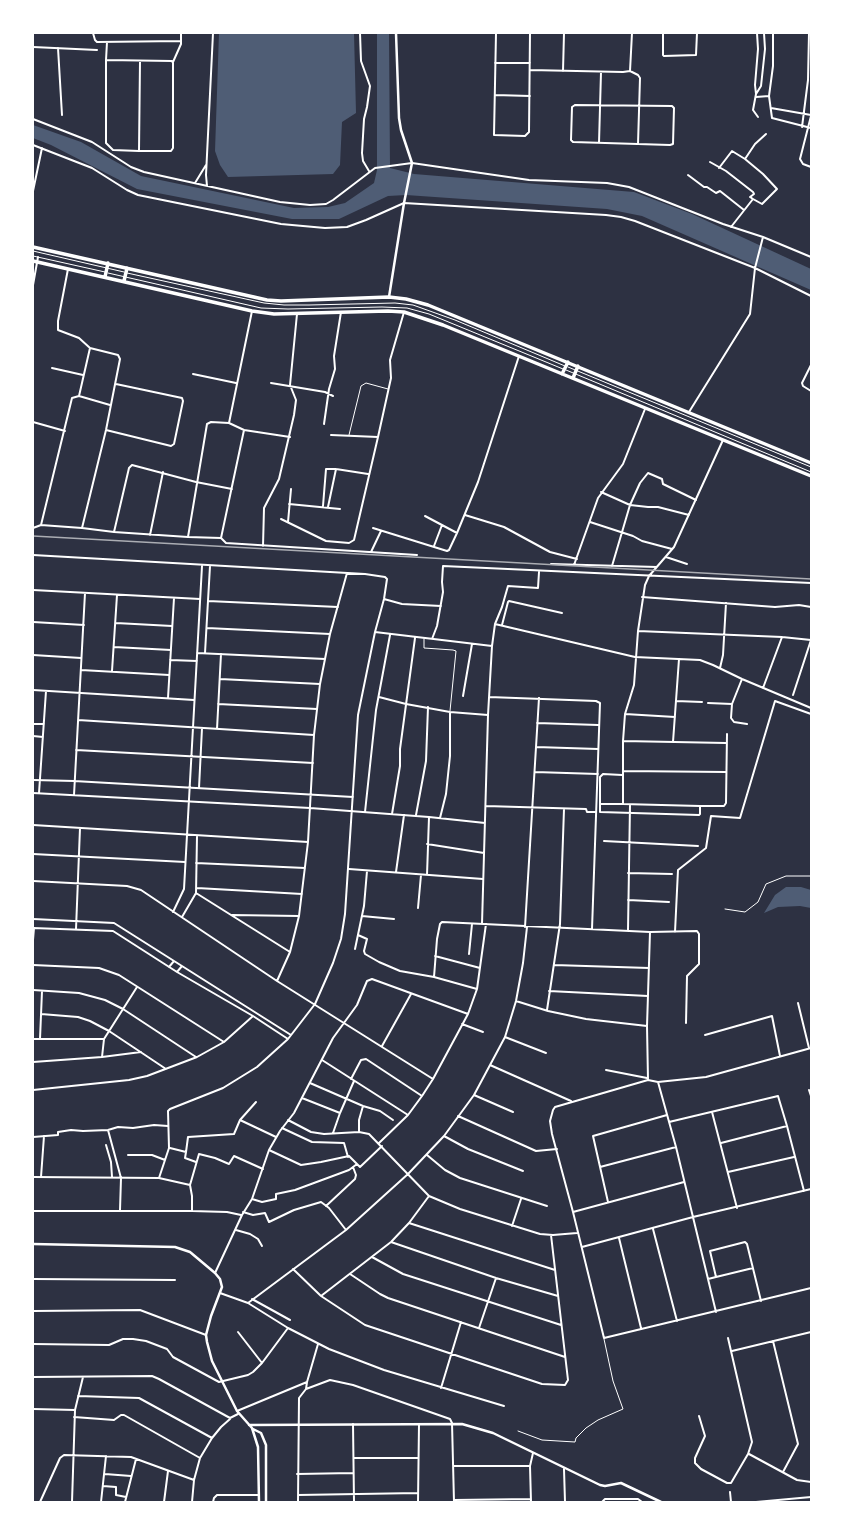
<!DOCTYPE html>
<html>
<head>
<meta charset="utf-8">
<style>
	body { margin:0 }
	#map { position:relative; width:844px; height:1535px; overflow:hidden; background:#2d3142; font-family:"Work Sans",sans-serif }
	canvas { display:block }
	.frame { position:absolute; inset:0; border:34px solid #fff; pointer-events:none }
</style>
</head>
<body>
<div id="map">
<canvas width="844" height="1535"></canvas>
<div class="frame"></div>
</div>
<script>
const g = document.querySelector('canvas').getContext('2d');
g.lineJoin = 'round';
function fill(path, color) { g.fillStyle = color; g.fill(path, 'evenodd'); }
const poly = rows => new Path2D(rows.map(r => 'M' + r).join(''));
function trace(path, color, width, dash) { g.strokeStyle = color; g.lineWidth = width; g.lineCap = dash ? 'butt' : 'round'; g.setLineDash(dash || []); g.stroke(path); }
const water = poly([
	[219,33,354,33,356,113,342,122,340,165,333,174,228,177,220,165,215,151],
	[377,33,389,33,390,168,414,174,634,192,692,214,811,269,811,290,642,216,607,209,406,195,388,196,339,219,292,219,137,189,51,145,33,138,33,125,81,142,141,176,294,208,328,207,345,203,374,183,377,170],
	[786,887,801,887,811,890,811,908,800,906,778,907,764,913,775,895]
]);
const service = poly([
	[33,251,124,272],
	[33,256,105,272],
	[108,273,261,308,288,309,382,307,407,308,429,314,563,369],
	[127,273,264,303,284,305,309,305,395,303,413,305,455,320,565,366],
	[568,367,811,467],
	[566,370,811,472],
	[349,435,361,386,366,383,388,389],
	[424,639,424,648,453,650,456,651,450,711],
	[725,909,745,912,758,902,766,884,786,876,811,876],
	[518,1431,542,1440,575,1442,576,1438,586,1428,598,1420,623,1409,613,1381,604,1339]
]);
const minor = poly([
	[93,33,95,40,97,42,181,41],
	[360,33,361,61,370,86,367,107,364,119,362,153,363,161,369,171],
	[496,33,494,135,525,136,529,132,530,33],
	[663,33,663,55,664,56,696,55,697,33],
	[757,33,758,49,755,85,756,94,753,110,758,117],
	[773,33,773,66,769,96,772,118,811,128],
	[33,47,97,50],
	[58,48,62,115],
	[106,60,172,61,173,63,173,148,171,151,139,151,113,150,106,143,106,60,107,42],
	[173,62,181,44,181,33],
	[495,63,530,63],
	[530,70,623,72,630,71,638,75,640,78,638,144],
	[563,71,564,33],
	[630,71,632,33],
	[756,94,761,86,765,49,764,33],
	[495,95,530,96],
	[756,97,769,96],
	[575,105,672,106,674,108,673,144,670,145,573,142,571,140,572,107,575,105],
	[771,108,811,115],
	[811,116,800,159,803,164,811,167],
	[33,119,92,142,131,167,144,172,280,202,310,205,326,204,333,200,375,168,412,163,529,180,607,183,629,187,723,224,763,237,811,257],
	[802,127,808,80,809,33],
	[599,143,601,72],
	[33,145,92,168,127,190,138,195,281,224,325,228,347,227,366,220,404,203,606,215,621,217,635,221,755,268,811,296],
	[139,151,140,61],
	[710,162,726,171,753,192,754,194,750,197,753,199],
	[719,168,732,151,745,159,755,144,766,134],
	[688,175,704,187,707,187,716,193,720,191,744,210],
	[195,183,206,165],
	[207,186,206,175,213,33],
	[33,191,42,148],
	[731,227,753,199,762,204,777,189,763,174,745,159],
	[68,269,58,321,58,330,79,338,90,348,118,355,120,359,106,430,82,528],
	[33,285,38,257],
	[811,365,802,383,803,386,811,391],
	[52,368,83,375],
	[193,374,236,383],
	[271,383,325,392,333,396],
	[79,396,90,348],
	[689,412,750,314,755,268,763,237],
	[33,422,65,431],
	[229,423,252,311],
	[324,424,329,389,335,369,334,356,341,312],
	[106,430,167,445,171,446,174,444,183,401,182,398,116,384],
	[244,430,290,437],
	[378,437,391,378,390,360,404,312],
	[723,440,674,547,649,576,645,585,638,631,634,685,625,714,623,741,623,804,700,806,724,806,726,803,727,734],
	[601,492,630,505,648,507,658,507,689,515],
	[289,504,340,509],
	[323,506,326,469,336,469,368,474],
	[328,507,336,469],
	[465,515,504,527,550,552,577,559],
	[425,516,457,533,478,482,519,356],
	[281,519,326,541,349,543,354,540,378,437,331,435],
	[288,522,291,489],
	[590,522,633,536,642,541,672,549],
	[41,525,72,398,79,396,110,405],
	[33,528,41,525,82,528,114,532,188,537,221,538],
	[373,528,447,551,449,550,457,533],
	[114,532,129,468,132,465,196,482,232,489],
	[150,535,163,472],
	[188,537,207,424,211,422,229,423,244,430,221,538],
	[221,538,226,543,417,555],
	[263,546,264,508,279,479,294,415,296,400,290,385,297,314],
	[434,546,442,525],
	[371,552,381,531],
	[33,555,365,574,385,577,387,579,384,599,375,632,358,715,345,914,341,939,333,963,315,1004,288,1039,257,1067,223,1088,170,1109,168,1111,169,1148,159,1178],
	[666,557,687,564],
	[551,564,657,567],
	[574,565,598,498,623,464,645,409],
	[612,566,630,505,640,483,648,473,662,479,663,484,696,500],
	[33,590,200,599],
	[642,597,775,607,799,605,811,607],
	[384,599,402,604,441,606],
	[208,601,338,607],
	[33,622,84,625],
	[116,623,172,626],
	[495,624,635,657,700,660,713,665,742,679,811,708],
	[502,625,508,602,509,601,562,613],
	[207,628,330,634],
	[638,631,782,637,811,640],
	[375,632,492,646],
	[432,639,437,626,443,592,442,582,443,566,811,583],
	[114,647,171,650],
	[197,653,325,659],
	[205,653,210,566],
	[33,655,81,658],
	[170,660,197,661],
	[720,668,723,655,726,603],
	[81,670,169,675],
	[112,671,117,595],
	[220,679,320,684],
	[742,679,732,704,731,718,734,722,747,724],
	[763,688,782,637],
	[33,690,194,700],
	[793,695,811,640],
	[463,696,472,644],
	[379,697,406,704,450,712,488,715],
	[489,697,596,701,600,703,592,929],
	[168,698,174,598],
	[676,701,702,702],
	[708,703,732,704],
	[218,704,317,709],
	[625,714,675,717],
	[78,720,314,735],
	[537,723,598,725],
	[33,724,44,724],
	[217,729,221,654],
	[33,736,43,737],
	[623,741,726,743],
	[673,742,679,659],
	[536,747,598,749],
	[76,750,313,763],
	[623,771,726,772],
	[535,772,598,774],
	[622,775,603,774,600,777,600,804,622,804],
	[33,780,74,781,353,797],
	[199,788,202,728],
	[33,793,310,808,429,817,485,823],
	[39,793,46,691],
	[74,795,85,593],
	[600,804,600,812,699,815,700,814,700,806],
	[486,806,586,809,587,812,596,812],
	[365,812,376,710,390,635],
	[392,814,400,766,400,749,415,638],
	[416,815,426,761,428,707],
	[440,818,446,794,450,756,450,712],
	[33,825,308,842],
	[604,841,698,846],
	[427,844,484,853],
	[33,854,185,862],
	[196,863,305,868],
	[349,869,483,879],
	[396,872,404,815],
	[628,873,672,874],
	[427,875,429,817],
	[33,881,127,886,141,890,277,981,433,1079],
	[197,888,302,894],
	[196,893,290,952],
	[628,900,669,902],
	[418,908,421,875],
	[173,912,184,889,202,566],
	[232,915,299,916],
	[362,916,394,919],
	[182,917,196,893,197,836],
	[33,919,114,923,291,1035],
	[482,924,488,715,492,646,495,624,502,607,508,586,538,588,539,572],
	[525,927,539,698],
	[33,928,113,931,177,972,253,1016,288,1039],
	[76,929,80,828],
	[628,930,630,805],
	[675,932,678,870,706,848,711,816,740,818,775,701,811,714],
	[358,935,367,939,364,951,365,954,379,962,400,971,434,977,477,989],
	[33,940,34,928],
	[355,949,364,906,367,871],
	[469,954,472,924],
	[435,956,480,968],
	[33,965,99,968,119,975,224,1042],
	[554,965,649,968],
	[169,967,174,961],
	[177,972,182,966],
	[434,977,437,939,440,924,442,922,650,932,697,931,699,934,699,964,687,976,686,1023],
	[277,981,290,952,299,916,308,842,314,735,320,684,330,634,347,573],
	[33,990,79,993,105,1000,123,1009,196,1057],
	[549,991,648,996],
	[516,1001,548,1011,586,1019,647,1026],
	[798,1003,809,1048],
	[547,1010,560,924,564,809],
	[41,1014,78,1017,90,1021,109,1031,166,1069],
	[462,1024,483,1032],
	[705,1035,772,1016,780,1056],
	[505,1037,546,1053],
	[33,1039,104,1039],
	[40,1039,42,991],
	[382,1046,411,994],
	[811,1048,706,1077,658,1082,648,1080,555,1107,553,1110,550,1121,552,1134,573,1212,604,1338,811,1288],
	[102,1057,104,1039,137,987],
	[322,1060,408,1115],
	[33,1062,102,1057,141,1052],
	[490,1065,571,1101],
	[606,1070,647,1078],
	[351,1079,361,1060,366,1059,422,1096],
	[648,1080,647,1026,650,932],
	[658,1082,676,1147,716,1312],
	[310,1083,363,1106,380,1111,393,1120],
	[33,1090,129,1080,147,1076,197,1057,224,1042,253,1016],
	[809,1090,811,1096],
	[474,1095,513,1112],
	[302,1098,340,1113],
	[712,1112,737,1208],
	[458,1116,536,1151,557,1149],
	[240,1120,276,1137],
	[288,1120,311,1132,324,1134,359,1132,369,1134,429,1196,460,1209,540,1234,553,1235,577,1233],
	[669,1122,778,1096,787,1126,804,1191],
	[282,1128,312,1142,344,1143,348,1157],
	[108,1130,121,1178,120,1210],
	[359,1132,359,1120,363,1106],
	[333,1133,340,1113,354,1081],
	[444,1136,468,1149,523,1171],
	[33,1137,58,1135,58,1132,71,1130,83,1131,108,1130,118,1127,133,1128,154,1125,168,1126],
	[379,1143,408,1115,422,1096,433,1079,468,1014,477,989,486,924],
	[721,1143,787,1126],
	[106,1145,111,1162,112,1177],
	[170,1148,186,1152,185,1158,196,1162],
	[269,1150,301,1165,321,1162,349,1156,357,1164],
	[186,1152,188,1137,234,1134,240,1120,256,1102],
	[128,1155,152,1155,165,1160],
	[427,1155,445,1170,460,1178,547,1206],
	[600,1167,676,1147],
	[728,1172,794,1157],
	[33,1177,159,1178,190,1185],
	[41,1177,44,1136],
	[252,1199,262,1202,276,1199,276,1194,295,1190,349,1170,357,1164,360,1167,382,1146],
	[608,1202,593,1136,667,1115],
	[326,1206,355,1179,356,1175,353,1167],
	[33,1211,192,1211,227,1212,241,1215],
	[192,1211,192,1196,190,1185,199,1154,215,1158,229,1164,234,1156,263,1169],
	[243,1212,253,1215,265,1213,269,1222,294,1210,321,1202,329,1208,346,1230],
	[573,1212,684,1182],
	[409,1223,555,1270],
	[512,1226,521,1199],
	[653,1229,677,1321],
	[236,1230,250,1234,258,1239,262,1246],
	[619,1238,641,1328],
	[391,1242,496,1278,558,1296],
	[582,1247,693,1217,811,1189],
	[372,1257,403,1274,561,1325],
	[293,1269,321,1296,365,1325,542,1384,565,1385,568,1380,551,1235],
	[215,1273,242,1215,252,1199,269,1150,280,1131,294,1113,333,1038,357,1005,367,981,372,979,468,1014],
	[350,1274,380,1294,388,1298,565,1357],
	[716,1277,753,1268],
	[33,1279,175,1280],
	[708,1279,716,1277,710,1251,745,1242,747,1244,761,1301],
	[220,1293,248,1303,288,1328,329,1349,384,1370,504,1406],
	[321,1296,391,1242,409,1223,429,1196],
	[252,1299,290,1320],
	[248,1303,346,1230,408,1174,444,1136,474,1095,505,1037,516,1001,523,963,527,927],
	[33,1311,140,1310,206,1335],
	[479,1328,496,1278],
	[238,1332,262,1363],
	[773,1341,798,1444,783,1472],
	[33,1344,109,1345,123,1339,133,1339,146,1341,167,1349,173,1357,219,1382,248,1375,253,1372,262,1363,288,1328],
	[732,1351,811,1332],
	[33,1377,152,1376,159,1379,230,1418,238,1414],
	[441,1388,461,1322],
	[306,1389,307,1382,318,1344],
	[78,1396,139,1398,212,1438],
	[33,1409,75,1410],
	[237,1411,307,1382],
	[699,1416,705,1436,695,1458,695,1463,701,1469,727,1483,731,1483,748,1454,752,1442,728,1338],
	[74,1417,114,1420,121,1415,124,1415,200,1458],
	[353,1424,354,1502],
	[749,1454,797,1480,811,1482],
	[354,1458,418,1458],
	[453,1466,530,1466],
	[564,1469,565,1502],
	[105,1474,131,1476],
	[297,1474,353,1473],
	[103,1486,116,1487,116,1495,126,1497],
	[730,1492,731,1502],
	[298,1495,418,1493],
	[454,1500,531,1499],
	[40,1502,60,1458,64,1455,131,1457,194,1480],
	[72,1502,75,1410,83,1377],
	[101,1502,106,1456],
	[125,1502,136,1459],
	[164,1502,168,1471],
	[192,1502,194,1480,200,1458,212,1438,221,1427,230,1419],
	[213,1502,214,1498,217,1495,259,1495],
	[298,1502,299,1398,306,1389,330,1380,353,1385,450,1419,452,1423,454,1502],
	[418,1502,419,1424],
	[531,1502,530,1466,533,1453],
	[602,1502,605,1499,638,1499,642,1502],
	[756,1502,811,1497]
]);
const tertiary = poly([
	[389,297,404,203,412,163,401,130,399,118,396,33],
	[33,1244,175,1247,190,1252,215,1273,220,1279,222,1287,211,1316,206,1335,207,1342,212,1361,237,1411,252,1428,258,1447,259,1502],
	[249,1425,462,1424,493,1433,600,1485,605,1486,621,1483,661,1502],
	[253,1429,261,1433,266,1445,266,1502]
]);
const trunk = poly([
	[33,247,267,300,281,301,389,297,406,299,428,305,811,463],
	[33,261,252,311,274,314,388,311,404,312,443,325,811,476],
	[105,277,108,263],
	[124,281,127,268],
	[562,374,568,362],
	[573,378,578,366]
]);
const rail = poly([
	[33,536,811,579]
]);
fill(water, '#4f5d75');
trace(service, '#fff', 1);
trace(minor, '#fff', 2);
trace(tertiary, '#fff', 2.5);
trace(trunk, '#fff', 3.5);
trace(rail, '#abadb3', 1.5);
</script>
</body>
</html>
